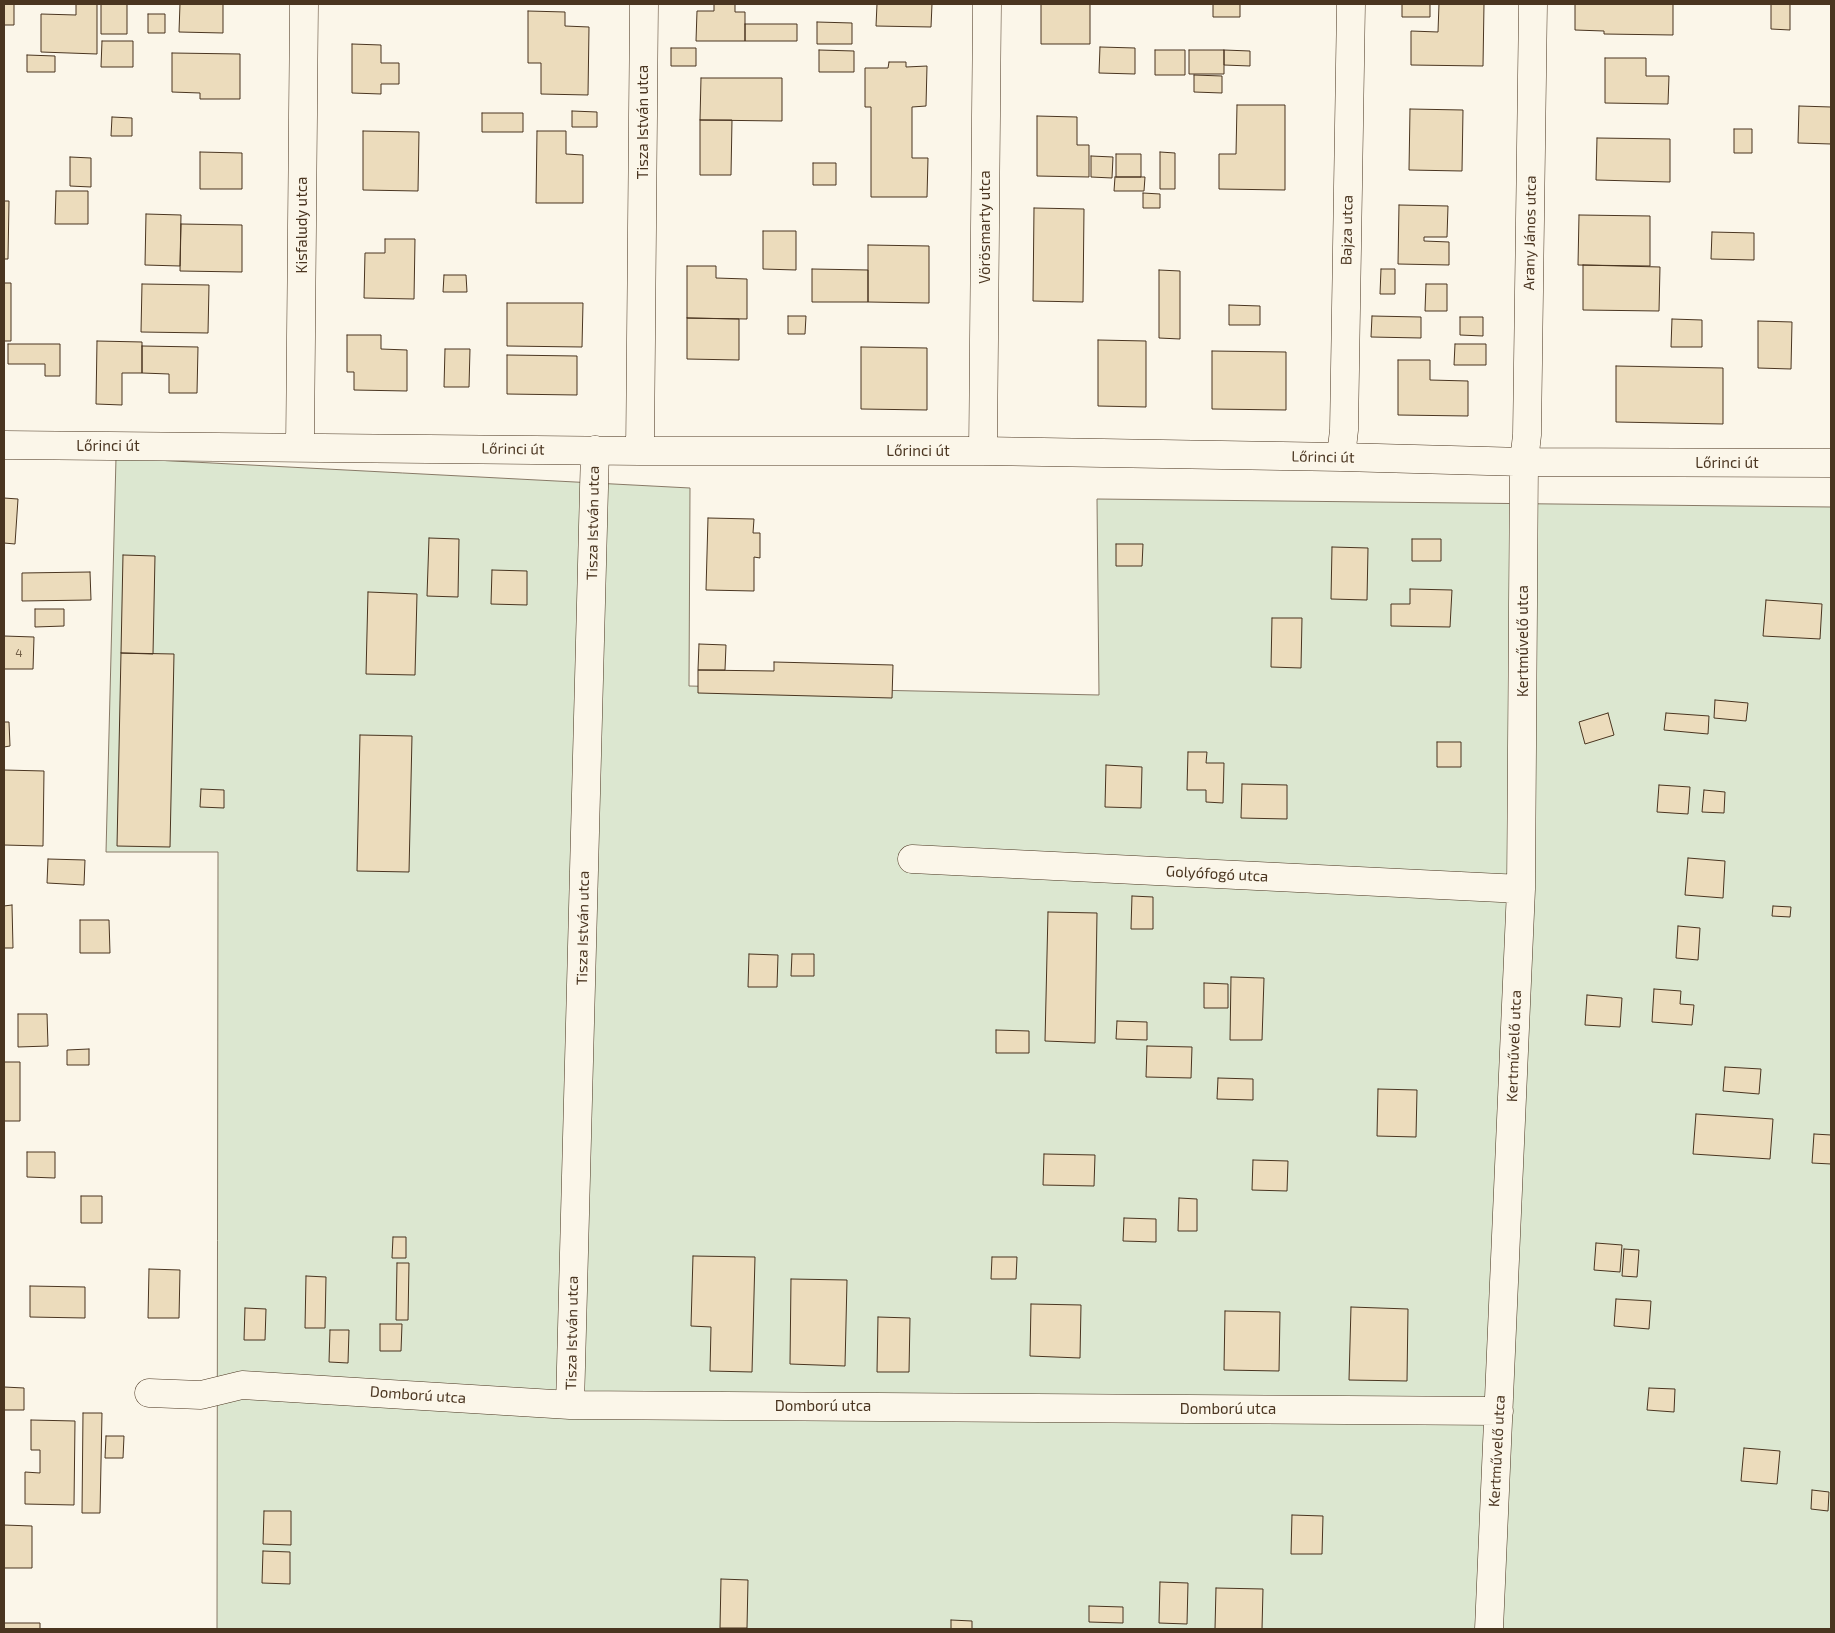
<!DOCTYPE html>
<html>
<head>
<meta charset="utf-8">
<style>
	body { margin:0 }
	#map { position:relative; width:1835px; height:1633px; overflow:hidden; background:#fbf6e9; font-family:"Exo 2",sans-serif }
	canvas { display:block }
	.frame { position:absolute; inset:0; border:5px solid #4a3520; pointer-events:none }
</style>
</head>
<body>
<div id="map">
<canvas width="1835" height="1633"></canvas>
<div class="frame"></div>
</div>
<script>
const g = document.querySelector('canvas').getContext('2d');
g.lineJoin = 'round';
function fill(path, color) { g.fillStyle = color; g.fill(path, 'evenodd'); }
const poly = rows => new Path2D(rows.map(r => 'M' + r).join(''));
function trace(path, color, width, dash) { g.strokeStyle = color; g.lineWidth = width; g.lineCap = dash ? 'butt' : 'round'; g.setLineDash(dash || []); g.stroke(path); }
function label(font, color, halo, rows, align = 'center') {
  g.font = font + ' "Exo 2",sans-serif'; g.lineWidth = 4; g.setLineDash([]); g.textBaseline = 'middle'; g.strokeStyle = halo; g.fillStyle = color; for (const [text, x, y, turn = 0] of rows) {
    g.save(); g.translate(x, y); g.rotate((+turn || 0) * Math.PI / 180); g.textAlign = isNaN(turn) ? turn : align; if (halo) g.strokeText(text, 0, 0); g.fillText(text, 0, 0); g.restore();
  }
}
const green = poly([
	[116,458,690,488,689,686,1099,695,1097,499,1831,507,1831,1629,217,1629,218,852,106,852,116,458]
]);
const building = poly([
	[4,4,14,4,14,25,4,25,4,4],
	[76,4,97,4,97,54,41,52,41,14,76,15,76,4],
	[101,4,127,4,127,34,101,34,101,4],
	[180,4,223,4,223,33,179,32,180,4],
	[714,4,735,4,735,12,745,12,745,41,696,41,697,11,714,11,714,4],
	[877,4,932,4,931,27,876,26,877,4],
	[1041,4,1090,4,1090,44,1041,44,1041,4],
	[1213,4,1240,4,1240,17,1213,17,1213,4],
	[1402,4,1430,4,1430,17,1402,17,1402,4],
	[1439,4,1484,4,1483,66,1411,65,1411,31,1438,32,1439,4],
	[1575,4,1673,4,1673,35,1604,34,1604,31,1575,30,1575,4],
	[1771,4,1790,4,1790,30,1771,29,1771,4],
	[528,11,565,12,565,26,589,27,588,95,541,94,541,63,528,63,528,11],
	[148,14,165,14,165,33,148,33,148,14],
	[817,22,852,23,852,44,817,44,817,22],
	[745,24,797,24,797,41,745,41,745,24],
	[102,41,133,41,133,67,101,67,102,41],
	[352,44,381,45,381,63,399,63,399,84,381,84,381,94,352,93,352,44],
	[1100,47,1135,48,1135,74,1099,73,1100,47],
	[671,48,696,48,696,66,671,66,671,48],
	[819,50,854,51,854,72,819,72,819,50],
	[1155,50,1185,50,1185,75,1155,75,1155,50],
	[1189,50,1224,50,1224,74,1189,74,1189,50],
	[1224,50,1250,51,1250,66,1224,65,1224,50],
	[172,53,240,54,240,99,200,99,200,93,172,92,172,53],
	[27,55,55,56,55,72,27,72,27,55],
	[1605,58,1646,58,1646,76,1669,76,1668,104,1605,103,1605,58],
	[889,62,906,62,906,67,927,66,926,106,912,107,912,158,928,158,927,197,871,197,871,107,865,107,865,68,888,68,889,62],
	[1194,75,1222,76,1222,93,1194,92,1194,75],
	[701,78,782,78,782,121,700,120,701,78],
	[1237,105,1285,105,1285,190,1219,189,1219,154,1236,154,1237,105],
	[1799,106,1831,107,1831,144,1798,143,1799,106],
	[1410,109,1463,110,1462,171,1409,170,1410,109],
	[572,111,597,112,597,127,572,127,572,111],
	[482,113,523,113,523,132,482,132,482,113],
	[1037,116,1077,117,1077,145,1089,145,1089,177,1037,176,1037,116],
	[112,117,132,118,132,136,111,136,112,117],
	[700,120,732,120,731,175,700,175,700,120],
	[1734,129,1752,129,1752,153,1734,153,1734,129],
	[363,131,419,132,418,191,363,190,363,131],
	[537,131,566,131,566,154,583,155,583,203,536,203,537,131],
	[1597,138,1670,139,1670,182,1596,180,1597,138],
	[200,152,242,153,242,189,200,189,200,152],
	[1160,152,1175,153,1175,189,1160,189,1160,152],
	[1116,154,1141,154,1141,177,1116,177,1116,154],
	[1091,156,1113,157,1112,178,1091,177,1091,156],
	[70,157,91,158,91,187,70,186,70,157],
	[813,163,836,163,836,185,813,185,813,163],
	[1115,177,1145,177,1144,191,1114,191,1115,177],
	[56,191,88,191,88,224,55,224,56,191],
	[1143,193,1160,194,1160,208,1143,208,1143,193],
	[4,201,9,201,8,259,4,259,4,201],
	[1399,205,1448,206,1447,237,1424,237,1424,241,1449,242,1449,265,1398,264,1399,205],
	[1034,208,1084,209,1083,302,1033,301,1034,208],
	[146,214,181,215,180,266,145,265,146,214],
	[1579,215,1650,216,1650,266,1578,265,1579,215],
	[181,224,242,225,242,272,180,271,181,224],
	[763,231,796,231,796,270,763,269,763,231],
	[1712,232,1754,233,1754,260,1711,259,1712,232],
	[385,239,415,239,414,299,364,298,365,253,385,253,385,239],
	[868,245,929,246,929,303,868,302,868,245],
	[1583,265,1660,267,1659,311,1583,310,1583,265],
	[687,266,716,266,716,278,747,279,747,319,687,318,687,266],
	[812,269,868,270,868,302,812,302,812,269],
	[1381,269,1395,269,1395,294,1380,294,1381,269],
	[1159,270,1180,271,1180,339,1159,338,1159,270],
	[444,275,466,275,467,292,443,292,444,275],
	[4,283,11,283,11,341,4,341,4,283],
	[142,284,209,285,208,333,141,332,142,284],
	[1426,284,1447,284,1447,311,1425,311,1426,284],
	[507,303,583,303,582,347,507,346,507,303],
	[1229,305,1260,306,1260,325,1229,325,1229,305],
	[788,316,806,316,805,334,788,334,788,316],
	[1372,316,1421,317,1421,338,1371,337,1372,316],
	[1460,317,1483,317,1483,336,1460,335,1460,317],
	[687,318,739,319,739,360,687,359,687,318],
	[1672,319,1702,320,1702,347,1671,347,1672,319],
	[1758,321,1792,322,1791,369,1758,368,1758,321],
	[347,335,381,335,381,349,407,350,407,391,354,390,354,372,347,372,347,335],
	[1098,340,1146,341,1146,407,1098,406,1098,340],
	[97,341,142,342,142,373,122,373,122,405,96,404,97,341],
	[8,344,60,344,60,376,45,376,45,364,8,364,8,344],
	[1455,344,1486,344,1486,365,1454,365,1455,344],
	[142,346,198,347,197,393,169,393,169,374,142,373,142,346],
	[861,347,927,348,927,410,861,409,861,347],
	[445,349,470,349,469,387,444,387,445,349],
	[1212,351,1286,352,1286,410,1212,409,1212,351],
	[507,355,577,356,577,395,507,394,507,355],
	[1398,360,1430,360,1430,380,1468,381,1468,416,1398,415,1398,360],
	[1616,366,1723,368,1723,424,1616,422,1616,366],
	[4,498,18,499,15,544,4,543,4,498],
	[708,518,754,519,753,533,760,533,760,558,754,557,754,591,706,590,708,518],
	[429,538,459,539,458,597,427,596,429,538],
	[1412,539,1441,539,1441,561,1412,561,1412,539],
	[1116,544,1143,544,1142,566,1116,566,1116,544],
	[1332,547,1368,548,1367,600,1331,599,1332,547],
	[123,555,155,556,153,654,121,653,123,555],
	[492,570,527,571,527,605,491,604,492,570],
	[90,572,91,600,22,601,22,573,90,572],
	[1410,589,1452,590,1450,627,1391,626,1391,604,1410,604,1410,589],
	[368,592,417,594,415,675,366,674,368,592],
	[1766,600,1822,604,1820,639,1763,636,1766,600],
	[35,609,64,609,64,626,35,627,35,609],
	[1272,618,1302,618,1301,668,1271,667,1272,618],
	[4,636,34,637,33,669,4,669,4,636],
	[699,644,726,645,725,670,698,670,699,644],
	[121,653,174,654,170,847,117,846,121,653],
	[774,662,893,665,892,698,698,693,698,670,774,671,774,662],
	[1715,700,1748,703,1746,721,1714,718,1715,700],
	[1608,713,1614,735,1585,744,1579,722,1608,713],
	[1666,713,1709,716,1708,734,1664,730,1666,713],
	[4,722,9,722,10,746,4,747,4,722],
	[360,735,412,736,409,872,357,871,360,735],
	[1437,742,1461,742,1461,767,1437,767,1437,742],
	[1188,752,1207,752,1206,763,1224,763,1223,803,1206,802,1206,790,1187,790,1188,752],
	[1106,765,1142,767,1141,808,1105,807,1106,765],
	[4,770,44,771,43,846,4,845,4,770],
	[1242,784,1287,785,1287,819,1241,818,1242,784],
	[1659,785,1690,787,1688,814,1657,812,1659,785],
	[201,789,224,790,224,808,200,807,201,789],
	[1704,790,1725,792,1724,813,1702,812,1704,790],
	[1688,858,1725,861,1723,898,1685,895,1688,858],
	[48,859,85,860,84,885,47,883,48,859],
	[1132,896,1153,897,1153,929,1131,929,1132,896],
	[12,905,13,948,4,948,4,906,12,905],
	[1773,906,1791,907,1790,917,1772,916,1773,906],
	[1048,912,1097,913,1095,1043,1045,1041,1048,912],
	[80,920,109,920,110,953,80,953,80,920],
	[1678,926,1700,928,1698,960,1676,958,1678,926],
	[749,954,778,955,777,987,748,987,749,954],
	[792,954,814,954,814,976,791,976,792,954],
	[1231,977,1264,978,1262,1040,1230,1040,1231,977],
	[1204,983,1228,984,1228,1008,1204,1008,1204,983],
	[1654,989,1681,991,1680,1004,1694,1005,1692,1025,1652,1022,1654,989],
	[1587,995,1622,998,1620,1027,1585,1025,1587,995],
	[18,1014,47,1014,48,1046,18,1047,18,1014],
	[1117,1021,1147,1022,1147,1040,1116,1039,1117,1021],
	[996,1030,1029,1031,1029,1053,996,1053,996,1030],
	[1147,1046,1192,1047,1191,1078,1146,1077,1147,1046],
	[89,1049,89,1065,67,1065,67,1050,89,1049],
	[4,1062,20,1062,20,1121,4,1121,4,1062],
	[1725,1067,1761,1069,1759,1094,1723,1091,1725,1067],
	[1218,1078,1253,1079,1253,1100,1217,1099,1218,1078],
	[1378,1089,1417,1090,1416,1137,1377,1136,1378,1089],
	[1696,1114,1773,1119,1770,1159,1693,1154,1696,1114],
	[1814,1134,1831,1135,1831,1164,1812,1163,1814,1134],
	[27,1152,55,1152,55,1178,27,1177,27,1152],
	[1044,1154,1095,1155,1094,1186,1043,1185,1044,1154],
	[1253,1160,1288,1161,1287,1191,1252,1190,1253,1160],
	[81,1196,102,1196,102,1223,81,1223,81,1196],
	[1179,1198,1197,1199,1197,1231,1178,1231,1179,1198],
	[1124,1218,1156,1219,1156,1242,1123,1241,1124,1218],
	[393,1237,406,1237,406,1258,392,1258,393,1237],
	[1596,1243,1622,1245,1620,1272,1594,1270,1596,1243],
	[1624,1249,1639,1250,1637,1277,1622,1276,1624,1249],
	[693,1256,755,1257,752,1372,710,1371,711,1327,691,1326,693,1256],
	[992,1257,1017,1257,1016,1279,991,1279,992,1257],
	[397,1263,409,1263,408,1320,396,1320,397,1263],
	[149,1269,180,1270,179,1318,148,1318,149,1269],
	[306,1276,326,1277,325,1328,305,1328,306,1276],
	[791,1279,847,1280,845,1366,790,1364,791,1279],
	[30,1286,85,1287,85,1318,30,1317,30,1286],
	[1616,1299,1651,1301,1649,1329,1614,1326,1616,1299],
	[1031,1304,1081,1305,1080,1358,1030,1356,1031,1304],
	[1351,1307,1408,1309,1407,1381,1349,1380,1351,1307],
	[245,1308,266,1309,265,1340,244,1340,245,1308],
	[1225,1311,1280,1312,1279,1371,1224,1370,1225,1311],
	[878,1317,910,1318,909,1372,877,1372,878,1317],
	[380,1324,402,1324,401,1351,380,1351,380,1324],
	[330,1330,349,1330,348,1363,329,1362,330,1330],
	[4,1387,24,1388,24,1410,4,1410,4,1387],
	[1649,1388,1675,1389,1674,1412,1647,1410,1649,1388],
	[83,1413,102,1413,100,1513,82,1513,83,1413],
	[31,1420,75,1421,74,1505,25,1504,25,1472,40,1473,40,1450,31,1450,31,1420],
	[106,1436,124,1436,123,1458,105,1458,106,1436],
	[1744,1448,1780,1451,1777,1484,1741,1481,1744,1448],
	[1812,1490,1829,1492,1828,1511,1811,1509,1812,1490],
	[264,1511,291,1511,291,1545,263,1544,264,1511],
	[1292,1515,1323,1516,1322,1554,1291,1554,1292,1515],
	[4,1525,32,1526,32,1568,4,1568,4,1525],
	[263,1551,290,1552,290,1584,262,1583,263,1551],
	[721,1579,748,1580,747,1628,720,1628,721,1579],
	[1160,1582,1188,1583,1187,1624,1159,1623,1160,1582],
	[1216,1588,1263,1589,1262,1629,1215,1629,1216,1588],
	[1089,1606,1123,1607,1123,1623,1089,1622,1089,1606],
	[951,1620,972,1621,972,1629,951,1629,951,1620],
	[4,1623,40,1623,40,1629,4,1629,4,1623]
]);
const minor = poly([
	[4,445,640,451,983,451,1341,457,1524,462,1831,463],
	[300,447,304,4],
	[640,451,644,4],
	[983,451,987,4],
	[1341,457,1344,430,1351,4],
	[912,859,1521,889],
	[149,1393,201,1395,242,1385,570,1405,1499,1411],
	[570,1405,595,450],
	[1489,1629,1521,889,1524,462,1527,435,1533,4]
]);
const numberNames = [
	["4",19,653]
];
const streetNames = [
	["Tisza István utca",643,122,-90],
	["Kisfaludy utca",302,225,-90],
	["Vörösmarty utca",985,227,-90],
	["Bajza utca",1347,230,-89],
	["Arany János utca",1530,233,-89],
	["Lőrinci út",108,446],
	["Lőrinci út",513,449,1],
	["Lőrinci út",918,451],
	["Lőrinci út",1323,457,1],
	["Lőrinci út",1727,463],
	["Tisza István utca",593,523,-89],
	["Kertművelő utca",1523,641,-90],
	["Golyófogó utca",1217,874,3],
	["Tisza István utca",583,928,-89],
	["Kertművelő utca",1514,1046,-88],
	["Tisza István utca",572,1333,-89],
	["Domború utca",418,1395,4],
	["Domború utca",823,1406],
	["Domború utca",1228,1409],
	["Kertművelő utca",1497,1451,-87]
];
fill(green, '#dce7d0');
trace(green, '#887966', 1);
fill(building, '#ecdcbc');
trace(building, '#4a3520', 1);
trace(minor, '#4a3520', 29);
trace(minor, '#fbf6e9', 28);
label('12px', '#725f47', null, numberNames);
label('15px', '#4a3520', '#fbf6e9', streetNames);
</script>
</body>
</html>
